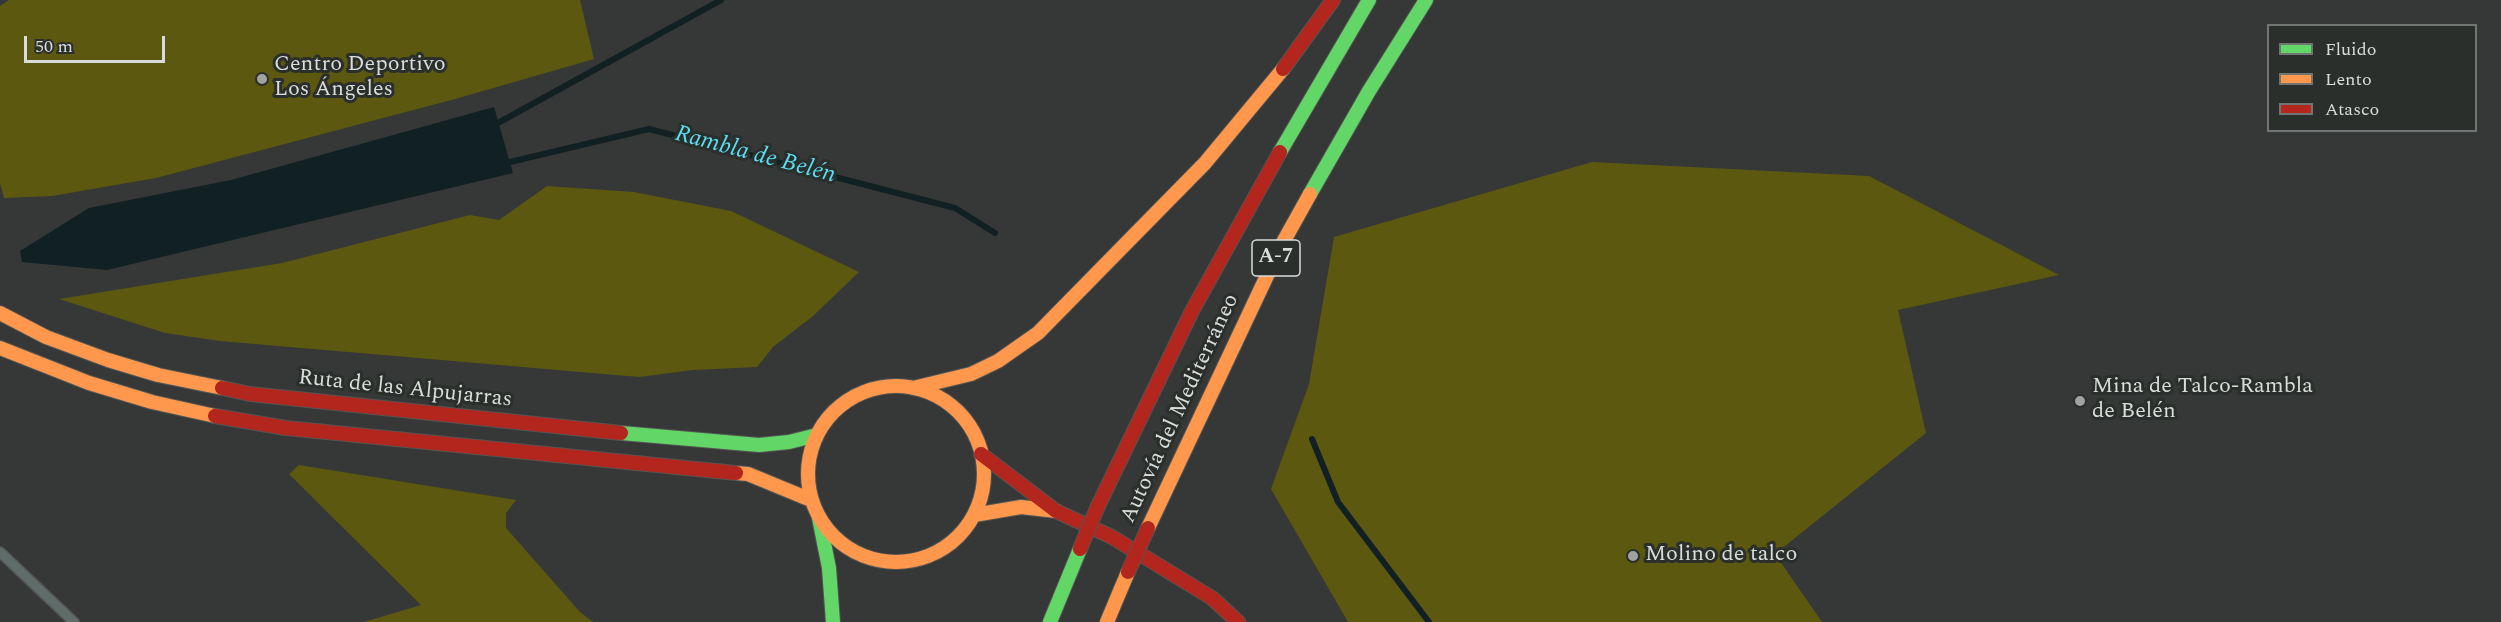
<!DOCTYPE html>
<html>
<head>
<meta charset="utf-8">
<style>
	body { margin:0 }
	#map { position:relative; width:2501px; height:622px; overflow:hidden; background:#353836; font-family:Spectral,serif }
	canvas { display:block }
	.legend { position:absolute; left:2267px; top:24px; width:210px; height:108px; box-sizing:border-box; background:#2a2f2c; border:2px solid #707472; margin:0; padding:8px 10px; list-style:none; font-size:18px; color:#d9dcda }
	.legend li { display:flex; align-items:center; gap:12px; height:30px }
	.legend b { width:30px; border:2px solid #707472 }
	.scale { position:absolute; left:24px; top:36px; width:141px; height:27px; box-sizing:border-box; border:3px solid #d9dcda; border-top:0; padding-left:8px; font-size:18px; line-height:21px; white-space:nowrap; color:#d9dcda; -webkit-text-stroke:4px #2a2f2c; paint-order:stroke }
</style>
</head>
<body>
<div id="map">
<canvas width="2501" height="622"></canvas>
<ul class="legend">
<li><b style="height:8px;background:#63d668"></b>Fluido</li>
<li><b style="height:8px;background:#ff974d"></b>Lento</li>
<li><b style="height:8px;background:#b3261e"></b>Atasco</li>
</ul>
<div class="scale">50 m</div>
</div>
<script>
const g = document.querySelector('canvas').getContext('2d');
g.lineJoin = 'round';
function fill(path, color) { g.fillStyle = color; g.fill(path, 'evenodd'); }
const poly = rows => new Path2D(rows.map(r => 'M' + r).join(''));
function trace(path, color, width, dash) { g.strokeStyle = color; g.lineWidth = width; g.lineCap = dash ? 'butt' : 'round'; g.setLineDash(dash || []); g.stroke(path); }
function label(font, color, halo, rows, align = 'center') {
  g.font = font + ' Spectral,serif'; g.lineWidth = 6; g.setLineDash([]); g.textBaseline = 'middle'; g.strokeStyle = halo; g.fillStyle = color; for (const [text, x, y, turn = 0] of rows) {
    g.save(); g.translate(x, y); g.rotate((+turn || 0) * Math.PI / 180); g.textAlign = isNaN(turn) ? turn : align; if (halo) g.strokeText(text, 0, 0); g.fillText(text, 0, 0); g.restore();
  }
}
const green = poly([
	[9,0,580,0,594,59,455,99,156,178,52,196,4,198,0,183,0,6],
	[1592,162,1869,176,2059,275,1898,310,1926,433,1775,554,1822,622,1348,622,1271,489,1309,384,1334,237],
	[547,186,634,192,731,211,859,272,813,316,773,347,757,367,693,370,639,377,220,341,165,333,59,299,282,263,470,215,499,220],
	[299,465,516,500,506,513,506,528,580,612,593,622,364,622,421,605,289,474]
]);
const water = poly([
	[494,107,513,173,107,270,22,262,20,251,89,208,231,180]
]);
const stream = poly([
	[498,123,721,0],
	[510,162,649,129,955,208,995,233],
	[1312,439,1338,502,1429,622]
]);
const lane = poly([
	[0,552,74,622]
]);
const fast = poly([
	[1280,152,1369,0],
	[1310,194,1369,91,1426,0],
	[621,433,759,445,789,442,817,435],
	[819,518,829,568,833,622],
	[1050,622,1080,549]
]);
const slow = poly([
	[0,313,46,337,108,360,158,375,222,388],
	[0,348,89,383,152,402,215,416],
	'808 474a88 88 0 1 1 176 0a88 88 0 1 1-176 0Z',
	[913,388,971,374,998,361,1038,333,1205,163,1283,69],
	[736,473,748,474,811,500],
	[974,515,1021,507,1056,511],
	[1148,528,1281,246,1310,194],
	[1107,622,1128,572]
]);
const jam = poly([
	[1283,69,1333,0],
	[222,388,250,394,621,433],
	[215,416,286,428,736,473],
	[981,454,1056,511,1112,537,1212,598,1238,622],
	[1098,506,1192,311,1280,152]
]);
const jamBridge = poly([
	[1080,549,1098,506],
	[1128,572,1148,528]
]);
const markers = [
	[262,79,6,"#a0a3a1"],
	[2080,401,6,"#a0a3a1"],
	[1633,556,6,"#a0a3a1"]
];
const shields = [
	[1276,258,48]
];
const shieldNames = [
	["A-7",1276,258]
];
const poiNames = [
	["Centro Deportivo",274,66],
	["Los Ángeles",274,91],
	["Mina de Talco-Rambla",2092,388],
	["de Belén",2092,413],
	["Molino de talco",1645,556]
];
const streetNames = [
	["Ruta de las Alpujarras",405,390,6],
	["Autovía del Mediterráneo",1181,409,-65]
];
const waterNames = [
	["Rambla de Belén",755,156,15]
];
fill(green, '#5c5810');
fill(water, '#112023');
trace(stream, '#112023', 6);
trace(lane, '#535554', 12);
trace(fast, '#535554', 16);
trace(slow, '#535554', 16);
trace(jam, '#535554', 16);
trace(lane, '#5f6c69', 9);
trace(fast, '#63d668', 14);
trace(slow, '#ff974d', 14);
trace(jam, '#b3261e', 14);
trace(jamBridge, '#535554', 16, []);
trace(jamBridge, '#b3261e', 14);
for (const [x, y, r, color] of markers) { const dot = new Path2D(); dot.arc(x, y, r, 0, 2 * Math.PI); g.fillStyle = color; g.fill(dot); trace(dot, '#2a2f2c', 2); }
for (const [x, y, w] of shields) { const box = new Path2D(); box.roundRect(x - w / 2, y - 18, w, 36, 4.5); g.fillStyle = '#2a2f2c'; g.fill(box); trace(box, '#d9dcda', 1.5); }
label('bold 21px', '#d9dcda', null, shieldNames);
label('22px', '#d9dcda', '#2a2f2c', poiNames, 'left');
label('22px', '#d9dcda', '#2a2f2c', streetNames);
label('italic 24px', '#5bdef2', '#2a2f2c', waterNames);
</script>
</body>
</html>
